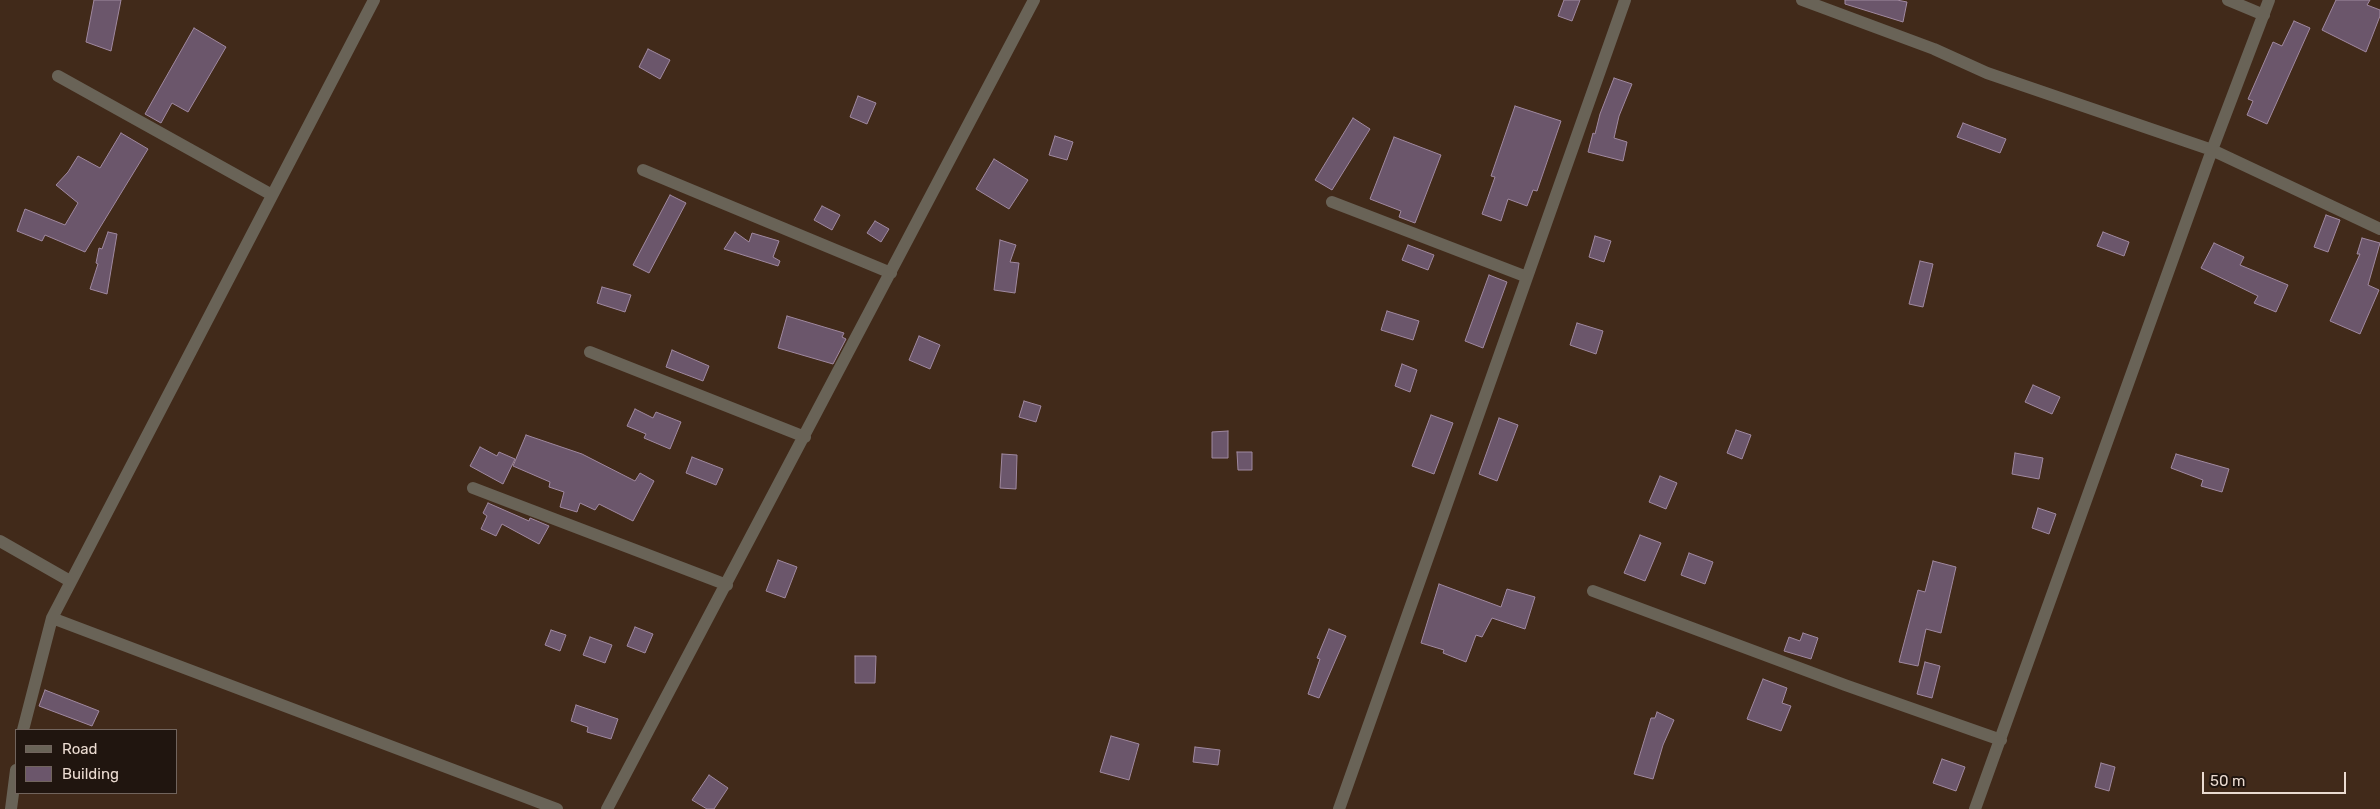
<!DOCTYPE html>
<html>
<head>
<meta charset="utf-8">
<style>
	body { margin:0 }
	#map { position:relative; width:2380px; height:809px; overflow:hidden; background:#412a1a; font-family:Rubik,sans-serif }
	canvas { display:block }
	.legend { position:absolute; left:15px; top:729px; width:162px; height:65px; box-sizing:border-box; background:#20150f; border:1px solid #71645d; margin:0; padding:6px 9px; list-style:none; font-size:15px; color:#ebdbd1 }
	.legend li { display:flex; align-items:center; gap:10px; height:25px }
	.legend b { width:25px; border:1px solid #71645d }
	.scale { position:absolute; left:2202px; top:772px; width:144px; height:22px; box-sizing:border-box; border:2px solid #ebdbd1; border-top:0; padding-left:6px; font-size:15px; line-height:18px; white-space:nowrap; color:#ebdbd1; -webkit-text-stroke:4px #20150f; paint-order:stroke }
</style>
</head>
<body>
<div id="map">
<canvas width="2380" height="809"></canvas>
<ul class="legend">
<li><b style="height:6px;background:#696357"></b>Road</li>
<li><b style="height:14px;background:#6b566b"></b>Building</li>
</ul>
<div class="scale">50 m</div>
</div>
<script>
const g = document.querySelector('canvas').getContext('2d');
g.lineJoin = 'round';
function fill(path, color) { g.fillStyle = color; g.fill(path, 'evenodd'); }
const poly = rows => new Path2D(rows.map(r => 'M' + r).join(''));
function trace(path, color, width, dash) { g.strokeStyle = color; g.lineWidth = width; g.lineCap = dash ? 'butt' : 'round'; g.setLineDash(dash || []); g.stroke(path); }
const building = poly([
	[94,0,121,0,111,51,86,42,94,0],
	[1564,0,1580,0,1572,21,1558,16,1564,0],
	[1845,0,1897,0,1907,2,1903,22,1845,4,1845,0],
	[2336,0,2370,0,2367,5,2380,10,2380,16,2366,52,2322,30,2336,0],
	[2294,21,2310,28,2267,124,2247,115,2253,101,2248,99,2273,42,2282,46,2294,21],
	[194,28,226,47,188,112,172,103,161,123,145,114,194,28],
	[648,49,670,60,660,79,639,67,648,49],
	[1614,78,1632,84,1619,116,1614,138,1627,142,1623,161,1588,152,1593,133,1595,134,1600,114,1614,78],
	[858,96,876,103,867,124,850,117,858,96],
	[1515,106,1561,121,1537,191,1533,190,1527,206,1508,199,1501,221,1482,214,1495,177,1491,176,1515,106],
	[1353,118,1370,129,1332,190,1315,180,1353,118],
	[1963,123,2006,139,2000,153,1957,137,1963,123],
	[121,133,148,149,85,252,45,235,42,241,17,231,25,209,65,225,78,203,56,185,68,172,78,156,100,168,121,133],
	[1055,136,1073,142,1067,160,1049,155,1055,136],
	[1394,137,1441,155,1415,223,1399,217,1401,211,1370,199,1394,137],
	[994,159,1028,180,1009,209,976,189,994,159],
	[670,195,686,203,649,273,633,265,670,195],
	[822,206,840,215,832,230,814,220,822,206],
	[2326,215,2340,220,2328,252,2314,247,2326,215],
	[875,221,889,229,881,242,867,233,875,221],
	[108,232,117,234,107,294,90,289,98,264,96,263,99,248,102,249,108,232],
	[735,232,749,242,752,233,779,241,773,257,780,261,778,266,724,249,735,232],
	[2103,232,2129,242,2124,256,2097,246,2103,232],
	[1595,236,1611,241,1604,262,1589,257,1595,236],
	[2362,238,2380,243,2368,285,2379,290,2360,334,2330,321,2360,254,2357,254,2362,238],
	[1000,240,1016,245,1010,262,1019,263,1015,293,994,290,1000,240],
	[2214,243,2244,257,2240,265,2288,285,2276,312,2254,303,2258,296,2201,268,2214,243],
	[1408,245,1434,255,1428,270,1402,260,1408,245],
	[1920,261,1933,264,1923,307,1909,304,1920,261],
	[1489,275,1507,282,1483,348,1465,341,1489,275],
	[602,287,631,295,625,312,597,303,602,287],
	[1387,311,1419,321,1413,340,1381,330,1387,311],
	[787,316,844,333,842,337,846,339,833,364,778,348,787,316],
	[1577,323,1603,331,1596,354,1570,345,1577,323],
	[919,336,940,345,930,369,909,360,919,336],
	[672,350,709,366,703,381,666,367,672,350],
	[1402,364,1417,370,1410,392,1395,386,1402,364],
	[2033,385,2060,397,2052,414,2025,402,2033,385],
	[1024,401,1041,406,1036,422,1019,417,1024,401],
	[635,409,653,418,656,412,681,422,670,449,644,438,646,434,627,426,635,409],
	[1431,415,1453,423,1434,474,1412,466,1431,415],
	[1499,418,1518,425,1497,481,1479,474,1499,418],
	[1736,430,1751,435,1742,459,1727,453,1736,430],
	[1228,431,1228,458,1212,458,1212,432,1228,431],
	[526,435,582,454,635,481,640,473,654,481,633,521,599,504,595,510,580,503,577,512,560,507,564,492,549,487,550,482,513,466,526,435],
	[480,447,497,456,499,452,515,459,503,484,470,466,480,447],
	[1237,452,1252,452,1252,470,1238,470,1237,452],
	[2015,453,2043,458,2039,479,2012,474,2015,453],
	[1002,454,1017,455,1016,489,1000,488,1002,454],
	[2176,454,2229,469,2222,492,2201,486,2203,480,2171,468,2176,454],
	[692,457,723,469,716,485,686,473,692,457],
	[1660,476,1677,483,1666,509,1649,502,1660,476],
	[488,503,529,521,530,518,549,526,539,544,502,524,496,536,481,529,487,516,483,513,488,503],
	[2038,508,2056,514,2049,534,2032,528,2038,508],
	[1640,535,1661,543,1645,581,1624,573,1640,535],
	[1689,553,1713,562,1705,584,1681,575,1689,553],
	[778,560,797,567,785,598,766,591,778,560],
	[1933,561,1956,567,1941,633,1926,629,1918,666,1899,662,1918,590,1925,592,1933,561],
	[1439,584,1501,607,1507,589,1535,597,1525,629,1492,618,1482,637,1476,635,1466,662,1443,653,1444,650,1421,643,1439,584],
	[635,627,653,634,645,653,627,646,635,627],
	[1329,629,1346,636,1319,698,1308,694,1320,659,1317,658,1329,629],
	[551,630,566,635,560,651,545,645,551,630],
	[1803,633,1818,638,1811,659,1784,651,1789,637,1800,641,1803,633],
	[590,637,612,645,605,663,583,655,590,637],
	[855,656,876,656,875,683,855,683,855,656],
	[1925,662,1940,666,1932,698,1917,694,1925,662],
	[1763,679,1787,688,1782,703,1791,706,1781,731,1747,719,1763,679],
	[45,690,99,711,92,726,39,706,45,690],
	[576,705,618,719,611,739,587,732,588,727,571,721,576,705],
	[1657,712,1674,720,1663,745,1653,779,1634,774,1651,718,1655,718,1657,712],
	[1111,736,1139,744,1129,780,1100,772,1111,736],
	[1195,747,1220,750,1218,765,1193,762,1195,747],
	[1942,759,1965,767,1956,791,1933,783,1942,759],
	[2101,763,2115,767,2109,791,2095,787,2101,763],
	[709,775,728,788,714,809,707,809,692,800,709,775]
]);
const minor = poly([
	[1802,0,1934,49,1987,73,2212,150,2380,229],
	[2228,0,2264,15],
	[58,76,272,195],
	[643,170,891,273],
	[1332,202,1527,277],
	[590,352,805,437],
	[473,488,727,585],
	[0,541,70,581],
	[1593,591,1845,685,2001,740],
	[52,618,557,809],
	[23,730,52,618,374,0],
	[11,809,16,770],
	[607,809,1034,0],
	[1339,809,1625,0],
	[1975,809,2212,150,2269,0]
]);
fill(building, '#6b566b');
trace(building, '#a089a0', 1);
trace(minor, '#696357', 12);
</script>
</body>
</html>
